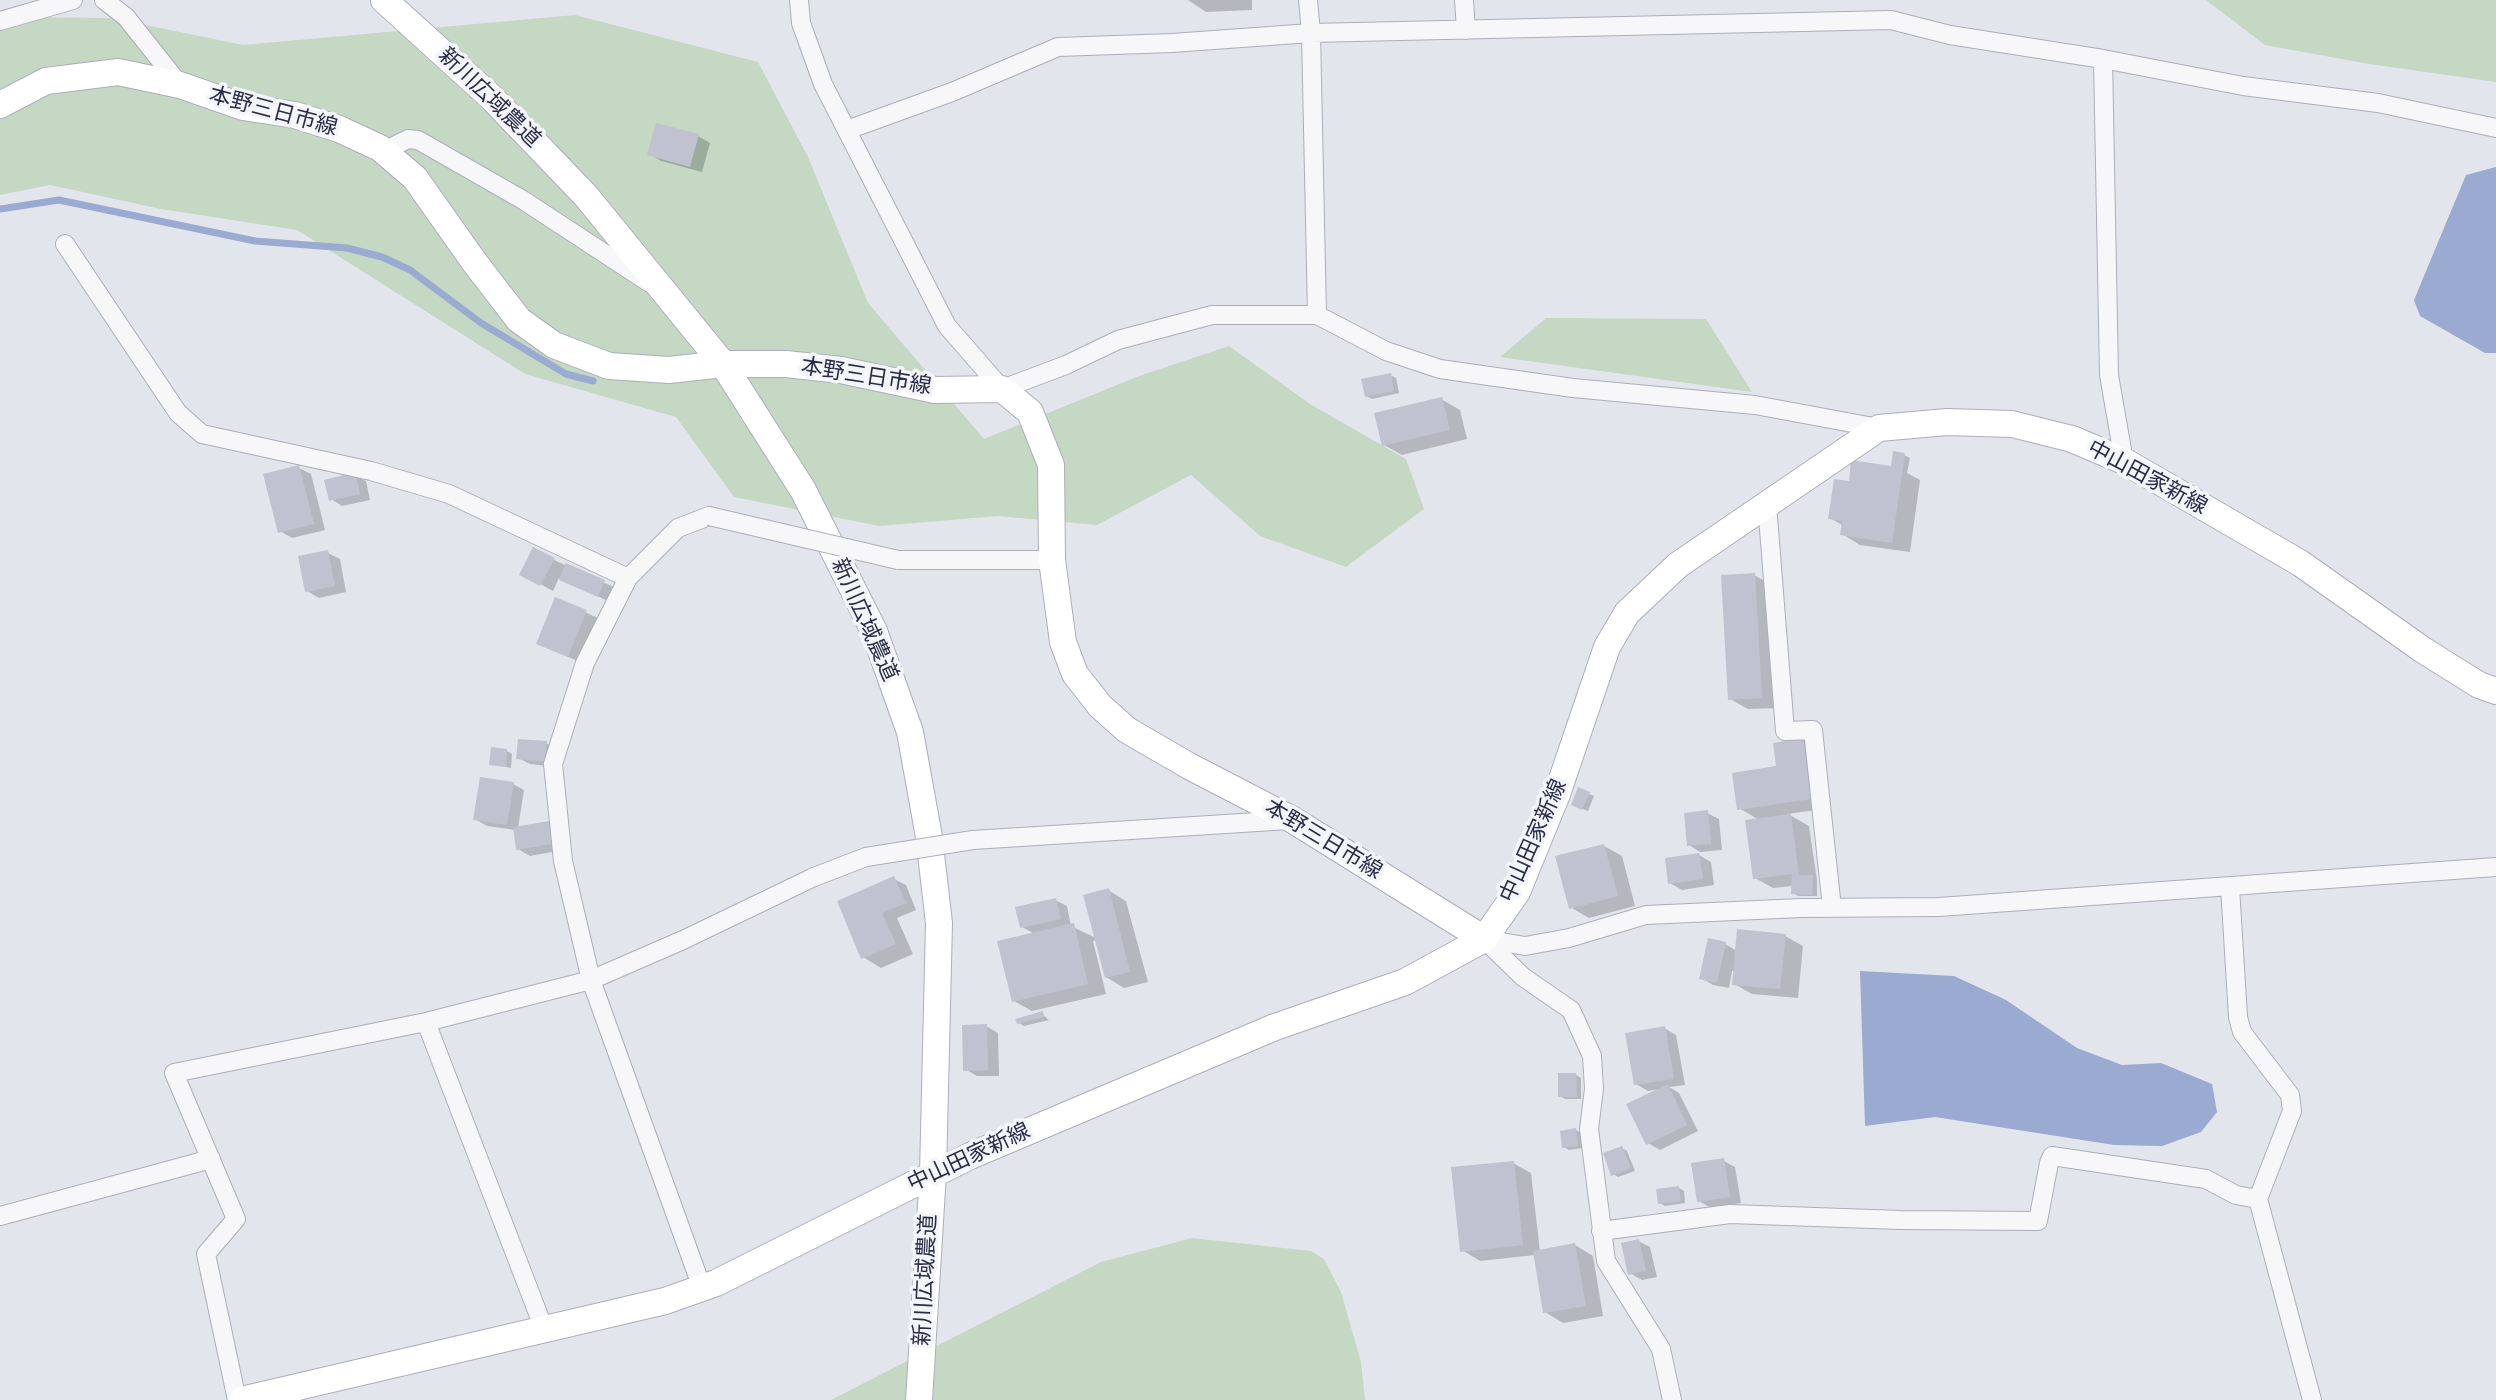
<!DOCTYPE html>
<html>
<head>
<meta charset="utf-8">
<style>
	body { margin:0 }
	canvas { display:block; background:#e3e5ed }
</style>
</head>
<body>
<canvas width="2496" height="1400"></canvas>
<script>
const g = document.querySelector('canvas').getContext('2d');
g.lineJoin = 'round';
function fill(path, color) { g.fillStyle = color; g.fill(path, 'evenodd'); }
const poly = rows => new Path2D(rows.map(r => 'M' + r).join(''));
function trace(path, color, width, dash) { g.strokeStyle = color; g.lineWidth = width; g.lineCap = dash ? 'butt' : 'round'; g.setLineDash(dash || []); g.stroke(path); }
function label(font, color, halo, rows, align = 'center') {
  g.font = font + ' "Space Grotesk","Noto Sans JP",sans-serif'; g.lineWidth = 7; g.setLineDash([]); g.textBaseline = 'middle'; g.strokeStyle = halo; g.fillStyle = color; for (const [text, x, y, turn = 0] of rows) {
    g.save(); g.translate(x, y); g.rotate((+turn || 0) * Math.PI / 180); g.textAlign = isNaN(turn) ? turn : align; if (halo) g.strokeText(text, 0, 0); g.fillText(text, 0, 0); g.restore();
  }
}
const green = poly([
	[2206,0,2496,0,2496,82,2369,64,2265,45],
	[575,15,758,62,808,157,868,303,984,439,1139,376,1229,346,1310,404,1406,459,1424,509,1346,567,1260,536,1191,475,1097,525,998,516,879,526,734,497,676,417,525,374,297,230,161,209,50,185,0,195,0,22,17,17,111,18,243,45],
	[1546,318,1706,319,1752,392,1500,357],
	[1192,1238,1311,1251,1324,1259,1341,1292,1361,1362,1365,1400,831,1400,1101,1262]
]);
const water = poly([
	[2496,167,2496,353,2485,353,2420,316,2414,300,2466,175],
	[1860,971,1954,976,2006,1000,2077,1048,2122,1065,2161,1063,2212,1084,2217,1112,2201,1132,2162,1146,2114,1145,1935,1117,1865,1126]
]);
const shadow = poly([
	[1188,0,1252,0,1252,10,1206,12],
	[698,136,710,143,702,172,661,161,650,154],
	[1390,375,1396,378,1399,393,1372,399,1366,396],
	[1441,399,1460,410,1467,439,1402,455,1384,445],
	[1904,455,1910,458,1907,473,1920,480,1910,552,1860,545,1842,534,1842,525,1830,518,1850,483,1892,468],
	[299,468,311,474,325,530,292,538,280,531],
	[354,475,366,481,370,500,342,506,331,499],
	[328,553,340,559,346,592,319,598,307,591],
	[554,560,616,588,610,602,559,578,553,591,533,580],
	[1754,575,1772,585,1780,708,1748,709,1730,699],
	[556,600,598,618,580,662,538,644],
	[1803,740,1814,747,1829,808,1788,814,1809,826,1817,880,1817,896,1798,896,1793,893,1793,886,1773,888,1755,878,1759,820,1739,808,1781,768],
	[546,743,558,750,556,767,530,764,518,758],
	[507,751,512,754,511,768,492,764],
	[513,784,524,790,518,828,548,823,560,830,563,850,530,856,518,849,515,830,487,826,475,819],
	[1589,794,1594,796,1588,811,1578,807],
	[1707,813,1719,819,1722,850,1700,852,1689,845],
	[1604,846,1622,856,1635,906,1589,918,1570,907],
	[1699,855,1711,862,1714,885,1682,890,1670,883],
	[894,879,906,885,916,910,897,918,913,954,881,968,863,957],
	[1108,890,1126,901,1148,982,1124,988,1106,977,1097,940,1093,941,1106,994,1032,1011,1014,1001,1035,934,1022,927,1055,900,1067,906,1071,926,1096,938],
	[1785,936,1803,946,1798,998,1752,994,1734,984,1735,971,1732,971,1729,988,1713,985,1701,978,1725,944,1737,951],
	[1042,1014,1049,1020,1024,1026,1019,1023],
	[986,1026,998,1033,999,1076,977,1076,965,1069],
	[1664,1028,1676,1035,1685,1085,1669,1087,1679,1093,1698,1131,1660,1150,1648,1143,1659,1089,1648,1091,1636,1084],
	[1576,1075,1581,1078,1581,1099,1565,1099,1560,1096],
	[1576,1130,1581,1133,1583,1148,1569,1150,1564,1147],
	[1622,1148,1627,1151,1635,1171,1618,1177,1613,1174],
	[1724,1161,1735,1167,1741,1203,1711,1208,1699,1201],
	[1513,1163,1531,1173,1540,1252,1575,1245,1593,1256,1603,1316,1563,1323,1545,1312,1535,1255,1480,1261,1462,1250],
	[1679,1188,1684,1191,1685,1203,1665,1206,1660,1203],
	[1638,1241,1650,1247,1657,1277,1642,1280,1630,1273]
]);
const stream = poly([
	[0,209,59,200,255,241,347,248,382,257,410,270,481,323,566,374,593,381]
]);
const building = poly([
	[656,123,699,134,690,167,647,155],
	[1391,373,1394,391,1365,397,1361,379],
	[1442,397,1450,430,1382,446,1374,413],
	[1893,451,1905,453,1892,543,1840,535,1842,521,1828,519,1834,479,1849,481,1851,460,1891,466],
	[299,465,314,524,278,533,263,474],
	[355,472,360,494,329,501,324,480],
	[533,547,555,558,540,586,519,575],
	[328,550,335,586,305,592,298,556],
	[566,563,605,580,598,597,559,580],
	[1755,573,1762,698,1728,700,1721,575],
	[555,597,587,610,568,657,536,644],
	[1803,738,1811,799,1737,810,1732,773,1776,766,1773,743],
	[518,739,547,741,545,762,516,759],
	[491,747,507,749,506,767,489,765],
	[480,777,514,782,507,825,473,820],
	[1578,787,1590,792,1582,810,1571,805],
	[1708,810,1711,844,1687,846,1684,813],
	[1791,814,1799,875,1813,875,1812,895,1791,894,1792,874,1753,879,1745,820],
	[549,821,552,844,516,850,513,827],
	[1604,844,1618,896,1569,909,1555,856],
	[1699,853,1703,879,1668,884,1665,858],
	[894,876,906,903,882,913,896,944,861,959,837,901],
	[1109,888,1130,972,1105,978,1083,895],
	[1056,898,1061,919,1020,928,1015,907],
	[1074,923,1088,984,1012,1002,997,941],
	[1737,929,1786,934,1780,989,1732,985],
	[1708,938,1726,942,1717,983,1699,979],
	[1043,1011,1044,1017,1017,1024,1015,1019],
	[987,1024,988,1070,963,1071,962,1025],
	[1665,1026,1674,1079,1634,1085,1625,1033],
	[1558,1073,1576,1073,1577,1097,1558,1097],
	[1668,1084,1687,1125,1646,1145,1626,1104],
	[1576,1128,1578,1146,1562,1148,1560,1131],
	[1622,1146,1631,1168,1611,1176,1603,1153],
	[1724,1158,1730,1197,1697,1202,1691,1163],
	[1514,1161,1523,1245,1460,1252,1451,1167],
	[1679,1186,1681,1201,1658,1204,1656,1189],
	[1639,1239,1646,1271,1628,1275,1621,1243],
	[1575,1243,1586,1306,1543,1313,1533,1251]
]);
const street = poly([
	[104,0,126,17,180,85],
	[799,0,801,23,823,84,947,326,1002,389,1066,365,1118,340,1212,315,1317,315,1386,351,1440,369,1573,388,1755,405,1879,428],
	[1308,0,1311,33,1317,315],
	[1464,0,1466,30],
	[0,21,73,0],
	[2103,59,2109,375,2124,461],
	[847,130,952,92,1058,47,1172,43,1311,33,1891,20,1950,35,2103,59,2243,86,2378,103,2496,128],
	[384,151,408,139,418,140,523,200,648,282],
	[65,244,178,413,202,434,371,471,449,494,628,578],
	[1767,504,1785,731,1813,730,1832,908],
	[898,560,1052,560],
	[973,840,1289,820],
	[2230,887,2238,1017,2242,1032,2290,1095,2292,1111,2258,1199,2312,1400],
	[1484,939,1525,946,1569,938,1646,915,1801,908,1939,907,2496,867],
	[1484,939,1523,977,1571,1010,1592,1056,1594,1089,1589,1129,1606,1261,1661,1349,1672,1400],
	[426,1022,544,1329],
	[0,1216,211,1159],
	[1601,1231,1730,1214,1900,1220,2038,1221,2049,1163,2052,1156,2206,1179,2236,1195,2258,1199],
	[702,1288,591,980,563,861,553,764,585,663,628,578,678,528,709,516],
	[237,1400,206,1254,236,1219,174,1073,426,1022,591,980,683,940,814,877]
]);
const secondary = poly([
	[384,0,491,97,586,196,723,364,803,490,874,631,910,732,929,837,939,923,933,1173,919,1400],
	[0,105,46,81,118,72,180,85,243,107,295,115,339,129,380,148,415,178,475,263,519,320,554,345,609,366,669,370,723,364,786,364,841,370,935,390,1002,389,1030,412,1051,465,1052,560,1063,642,1075,674,1100,706,1127,730,1189,766,1293,820,1484,939],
	[242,1400,665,1301,716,1283,970,1156,1275,1027,1405,982,1484,939,1517,892,1557,794,1607,647,1627,613,1678,565,1879,428,1947,422,2012,424,2072,439,2124,461,2300,563,2423,650,2479,685,2496,691]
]);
const streetBridge = poly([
	[709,516,898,560],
	[814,877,866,857,973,840]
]);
const streetNames = [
	["新川広域農道",489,98,44],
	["本野三日市線",273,112,15],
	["本野三日市線",866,377,9],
	["中山田家新線",2147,478,28],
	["新川広域農道",864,620,66],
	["本野三日市線",1323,840,31],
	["中山田家新線",1534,841,-66],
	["中山田家新線",969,1158,-25],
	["新川広域農道",926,1280,-87]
];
fill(green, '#c4d8c3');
fill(water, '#9baad0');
fill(shadow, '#0003');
trace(stream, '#9baad0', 7);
fill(building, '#c0c2d0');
trace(street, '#abaebb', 20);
trace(secondary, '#abaebb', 28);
trace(street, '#f7f7fa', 18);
trace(secondary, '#fff', 26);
trace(streetBridge, '#abaebb', 20, []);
trace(streetBridge, '#f7f7fa', 18);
label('22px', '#292d47', '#f4f5f9', streetNames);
</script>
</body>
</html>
